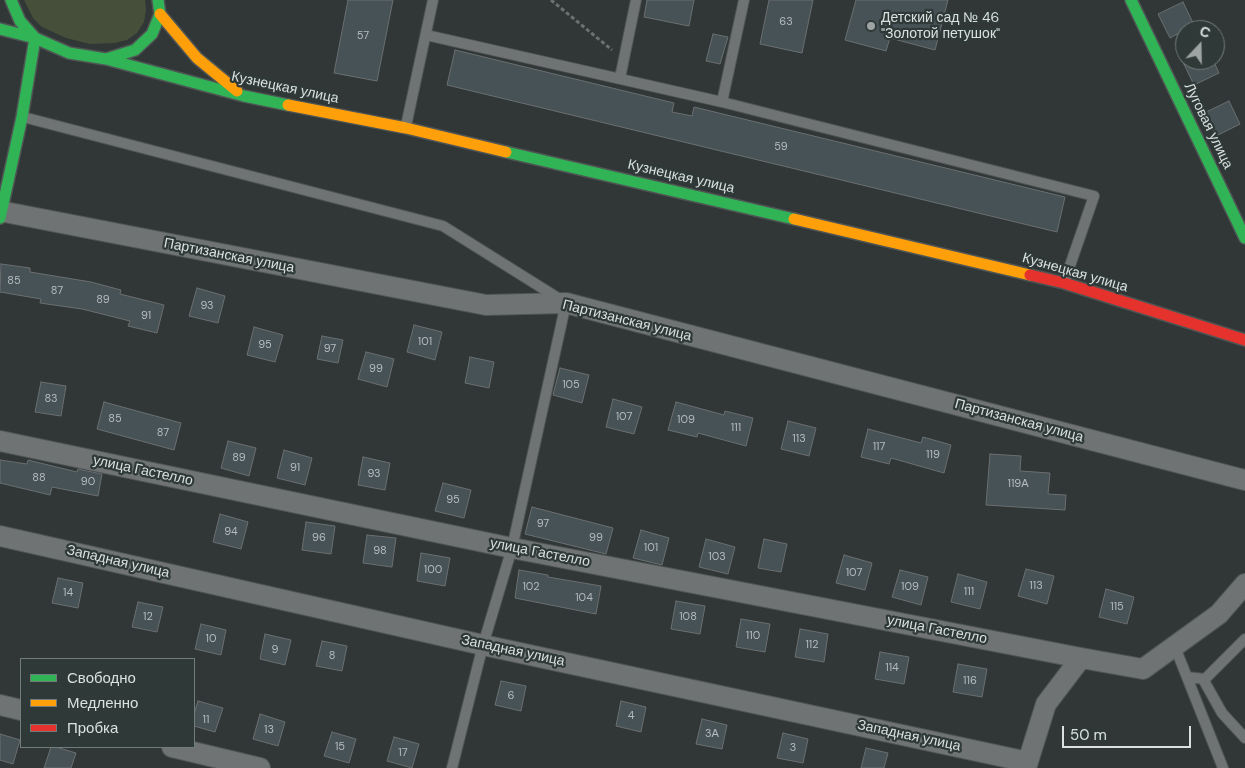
<!DOCTYPE html>
<html>
<head>
<meta charset="utf-8">
<style>
	body { margin:0 }
	#map { position:relative; width:1245px; height:768px; overflow:hidden; background:#313636; font-family:"DM Sans",sans-serif }
	canvas { display:block }
	.legend { position:absolute; left:20px; top:658px; width:175px; height:90px; box-sizing:border-box; background:#2e3938; border:1px solid #727c7b; margin:0; padding:6px 9px; list-style:none; font-size:15px; color:#d9e0df }
	.legend li { display:flex; align-items:center; gap:10px; height:25px }
	.legend b { width:25px; border:1px solid #727c7b }
	.north { position:absolute; left:1175px; top:20px; width:50px; height:50px; box-sizing:border-box; background:#2e3938; border:1px solid #727c7b; border-radius:50%; rotate:21deg; font-size:14px; font-weight:700; line-height:20px; text-align:center; color:#d9e0df }
	.north::after { content:''; display:block; margin:auto; width:18px; height:22px; background:#9ea4a4; clip-path:polygon(50% 0,100% 100%,50% 72%,0 100%) }
	.scale { position:absolute; left:1062px; top:726px; width:129px; height:22px; box-sizing:border-box; border:2px solid #d9e0df; border-top:0; padding-left:6px; font-size:15px; line-height:18px; white-space:nowrap; color:#d9e0df; -webkit-text-stroke:4px #2e3938; paint-order:stroke }
</style>
</head>
<body>
<div id="map">
<canvas width="1245" height="768"></canvas>
<ul class="legend">
<li><b style="height:6px;background:#30b455"></b>Свободно</li>
<li><b style="height:6px;background:#ff9f0a"></b>Медленно</li>
<li><b style="height:6px;background:#e5322d"></b>Пробка</li>
</ul>
<div class="north">С</div>
<div class="scale">50 m</div>
</div>
<script>
const g = document.querySelector('canvas').getContext('2d');
g.lineJoin = 'round';
function fill(path, color) { g.fillStyle = color; g.fill(path, 'evenodd'); }
const poly = rows => new Path2D(rows.map(r => 'M' + r).join(''));
function trace(path, color, width, dash) { g.strokeStyle = color; g.lineWidth = width; g.lineCap = dash ? 'butt' : 'round'; g.setLineDash(dash || []); g.stroke(path); }
function label(font, color, halo, rows, align = 'center') {
  g.font = font + ' "DM Sans",sans-serif'; g.lineWidth = 4.5; g.setLineDash([]); g.textBaseline = 'middle'; g.strokeStyle = halo; g.fillStyle = color; for (const [text, x, y, turn = 0] of rows) {
    g.save(); g.translate(x, y); g.rotate((+turn || 0) * Math.PI / 180); g.textAlign = isNaN(turn) ? turn : align; if (halo) g.strokeText(text, 0, 0); g.fillText(text, 0, 0); g.restore();
  }
}
const green = poly([
	[24,0,145,0,146,10,144,22,137,33,127,40,115,43,90,44,66,38,42,27,33,18]
]);
const building = poly([
	[348,0,393,0,377,81,334,73,348,0],
	[647,0,694,0,689,26,644,17,647,0],
	[769,0,813,0,802,53,760,44,769,0],
	[856,0,948,0,935,50,890,38,886,51,845,40,856,0],
	[1183,2,1194,25,1170,38,1158,14,1183,2],
	[713,34,728,37,720,64,706,61,713,34],
	[455,50,674,103,672,112,692,116,694,107,1065,197,1057,232,447,85,455,50],
	[1182,60,1213,60,1219,73,1194,85,1182,60],
	[1229,101,1240,124,1216,136,1204,113,1229,101],
	[1,264,30,268,30,272,91,282,121,290,120,294,164,305,157,333,128,326,130,321,82,309,40,303,41,299,0,292,1,264],
	[197,288,225,296,218,323,189,316,197,288],
	[414,325,442,332,435,360,407,352,414,325],
	[254,327,283,335,275,362,247,355,254,327],
	[322,336,343,340,338,363,317,359,322,336],
	[366,352,394,359,387,387,358,379,366,352],
	[470,357,494,362,489,388,465,383,470,357],
	[560,368,589,375,582,403,553,395,560,368],
	[41,382,66,386,61,416,35,412,41,382],
	[613,399,642,407,634,434,606,427,613,399],
	[104,402,181,423,174,450,97,429,104,402],
	[676,402,724,415,725,411,753,418,746,446,698,433,697,437,668,430,676,402],
	[788,421,816,428,809,456,781,449,788,421],
	[868,429,921,443,923,437,951,445,944,473,891,458,889,464,861,457,868,429],
	[228,441,256,448,249,476,221,468,228,441],
	[284,450,312,458,305,485,277,478,284,450],
	[990,454,1021,456,1020,471,1050,473,1048,494,1066,495,1065,510,986,505,990,454],
	[363,457,390,463,385,490,358,485,363,457],
	[0,460,27,464,28,460,77,472,78,469,102,474,98,496,52,487,50,495,0,483,0,460],
	[443,483,471,490,464,518,435,511,443,483],
	[532,507,613,528,606,554,525,534,532,507],
	[220,514,248,522,241,549,213,542,220,514],
	[306,522,335,526,331,554,302,550,306,522],
	[641,530,669,538,662,565,633,558,641,530],
	[367,535,396,538,392,567,363,563,367,535],
	[706,539,735,547,728,574,699,567,706,539],
	[764,539,787,544,781,572,758,568,764,539],
	[421,553,450,558,445,586,417,581,421,553],
	[844,555,872,563,865,590,836,583,844,555],
	[1026,569,1054,576,1047,604,1018,596,1026,569],
	[519,570,548,575,548,577,601,586,596,614,515,598,519,570],
	[900,570,928,577,921,605,892,597,900,570],
	[958,574,987,582,980,609,951,602,958,574],
	[58,578,83,583,78,608,52,603,58,578],
	[1106,589,1134,597,1127,624,1099,617,1106,589],
	[676,601,705,606,700,634,671,629,676,601],
	[138,602,163,607,157,632,132,627,138,602],
	[741,619,770,624,765,652,736,647,741,619],
	[201,624,226,630,221,655,195,649,201,624],
	[800,629,828,634,824,662,795,657,800,629],
	[265,634,291,640,285,665,260,659,265,634],
	[322,641,347,646,342,671,316,666,322,641],
	[880,652,909,657,904,684,875,679,880,652],
	[958,664,987,669,982,697,953,692,958,664],
	[501,681,526,686,521,711,495,705,501,681],
	[198,701,223,708,215,732,194,726,194,714,198,701],
	[621,701,646,707,641,732,616,726,621,701],
	[260,714,285,722,278,746,253,739,260,714],
	[702,719,727,725,722,749,696,744,702,719],
	[332,732,356,739,349,763,324,756,332,732],
	[783,733,808,739,803,763,777,758,783,733],
	[0,734,20,740,13,764,0,760,0,734],
	[394,737,419,744,412,768,387,761,394,737],
	[51,747,56,747,76,753,71,768,44,768,51,747],
	[866,748,888,753,884,768,861,768,866,748]
]);
const path = poly([
	[551,0,612,50]
]);
const lane = poly([
	[426,35,722,102,1094,196,1064,283],
	[620,78,636,0],
	[722,102,744,0],
	[23,117,443,226,566,303,512,548,483,645,452,768],
	[406,126,433,0],
	[1175,647,1223,768],
	[1187,677,1205,679,1245,639],
	[1203,679,1222,713,1245,738]
]);
const street = poly([
	[0,211,486,305,566,303,1245,480],
	[0,441,512,548,1081,658],
	[0,536,483,645,1028,762],
	[0,705,21,710],
	[172,747,260,768],
	[1026,768,1046,704,1081,658,1143,669,1219,614,1245,584]
]);
const fast = poly([
	[11,0,20,21,35,38,69,53,106,59,244,96,288,105],
	[1131,0,1245,238],
	[0,29,35,38,22,117,0,218],
	[106,59,135,50,152,34,160,14,158,0],
	[506,152,794,219]
]);
const slow = poly([
	[160,14,197,58,237,91],
	[288,105,406,128,506,152],
	[794,219,1030,275]
]);
const jam = poly([
	[1030,275,1064,283,1245,340]
]);
const markers = [
	[871,26,5,"#9ea4a4"]
];
const numberNames = [
	["63",786,22],
	["57",363,36],
	["59",781,147],
	["85",14,281],
	["87",57,291],
	["89",103,300],
	["93",207,306],
	["91",146,316],
	["101",425,342],
	["95",265,345],
	["97",330,349],
	["99",376,369],
	["105",571,385],
	["83",51,399],
	["107",624,417],
	["85",115,419],
	["109",686,420],
	["111",736,428],
	["87",163,433],
	["113",799,439],
	["117",879,447],
	["119",933,455],
	["89",239,458],
	["91",295,468],
	["93",374,474],
	["88",39,478],
	["90",88,482],
	["119А",1018,484],
	["95",453,500],
	["97",543,524],
	["94",231,532],
	["96",319,538],
	["99",596,538],
	["101",651,548],
	["98",380,551],
	["103",717,557],
	["100",433,570],
	["107",854,573],
	["113",1036,586],
	["102",531,587],
	["109",910,587],
	["111",969,592],
	["14",68,593],
	["104",584,598],
	["115",1117,607],
	["12",148,617],
	["108",688,617],
	["110",753,636],
	["10",211,639],
	["112",812,645],
	["9",275,650],
	["8",332,656],
	["114",892,668],
	["116",970,681],
	["6",511,696],
	["4",631,716],
	["11",206,720],
	["13",269,730],
	["3А",712,734],
	["15",340,747],
	["3",793,748],
	["17",403,753]
];
const poiNames = [
	["Детский сад № 46",881,18],
	["\"Золотой петушок\"",881,34]
];
const streetNames = [
	["Кузнецкая улица",285,88,12],
	["Луговая улица",1208,126,64],
	["Кузнецкая улица",681,177,13],
	["Партизанская улица",229,256,11],
	["Кузнецкая улица",1075,273,16],
	["Партизанская улица",627,321,14],
	["Партизанская улица",1019,421,15],
	["улица Гастелло",143,471,12],
	["улица Гастелло",540,553,11],
	["Западная улица",118,562,13],
	["улица Гастелло",937,630,11],
	["Западная улица",513,651,12],
	["Западная улица",909,736,12]
];
fill(green, '#464f3a');
fill(building, '#465256');
trace(building, '#6b6f70', 1);
trace(lane, '#4f5454', 12);
trace(street, '#4f5454', 22);
trace(fast, '#4f5454', 14);
trace(slow, '#4f5454', 14);
trace(jam, '#4f5454', 14);
trace(path, '#6c7070', 3, [4, 2.5]);
trace(lane, '#6f7373', 10);
trace(street, '#6f7373', 20);
trace(fast, '#30b455', 11);
trace(slow, '#ff9f0a', 11);
trace(jam, '#e5322d', 11);
for (const [x, y, r, color] of markers) { const dot = new Path2D(); dot.arc(x, y, r, 0, 2 * Math.PI); g.fillStyle = color; g.fill(dot); trace(dot, '#2e3938', 2); }
label('11px', '#b4bcbd', null, numberNames);
label('14px', '#d9e0df', '#2e3938', poiNames, 'left');
label('14px', '#d9e0df', '#2e3938', streetNames);
</script>
</body>
</html>
